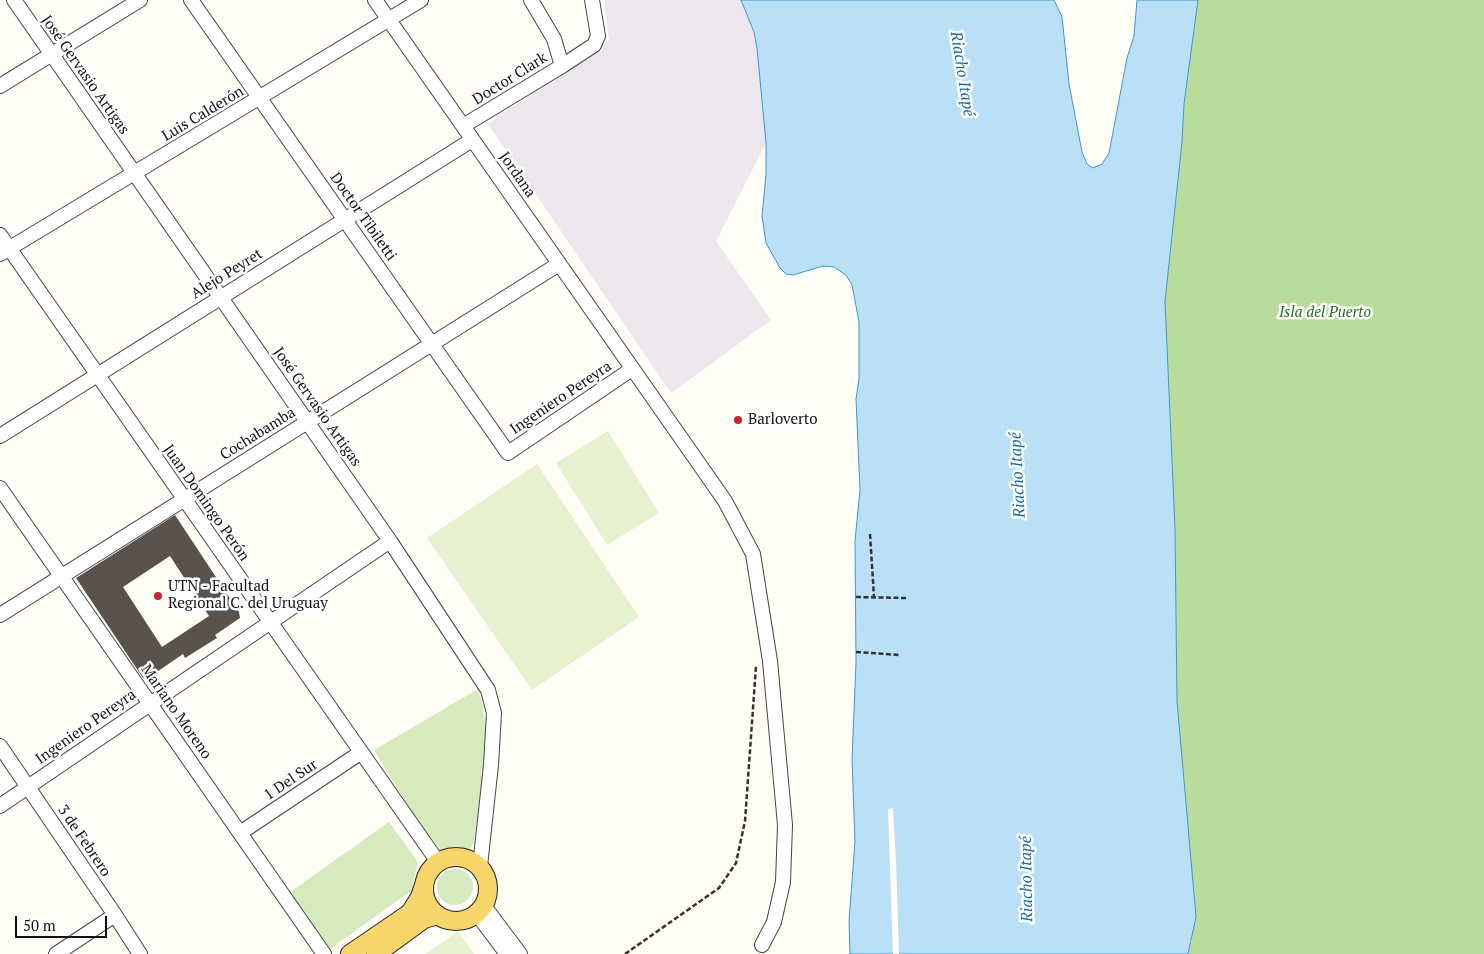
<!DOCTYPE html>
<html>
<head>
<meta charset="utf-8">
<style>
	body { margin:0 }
	#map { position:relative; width:1484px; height:954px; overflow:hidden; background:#fffdf5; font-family:"PT Serif",serif }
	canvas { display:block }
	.scale { position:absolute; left:15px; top:916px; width:92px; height:22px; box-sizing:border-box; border:2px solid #111; border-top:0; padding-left:6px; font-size:15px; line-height:18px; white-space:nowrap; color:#111; -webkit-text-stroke:4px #fff; paint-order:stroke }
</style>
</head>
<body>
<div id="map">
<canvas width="1484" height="954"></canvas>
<div class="scale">50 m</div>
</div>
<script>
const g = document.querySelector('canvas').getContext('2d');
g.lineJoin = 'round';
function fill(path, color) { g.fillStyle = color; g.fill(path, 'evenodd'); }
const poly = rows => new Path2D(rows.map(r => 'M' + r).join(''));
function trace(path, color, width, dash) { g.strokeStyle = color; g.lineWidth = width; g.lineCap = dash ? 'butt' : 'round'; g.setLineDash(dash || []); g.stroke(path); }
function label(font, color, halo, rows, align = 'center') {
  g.font = font + ' "PT Serif",serif'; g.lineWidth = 5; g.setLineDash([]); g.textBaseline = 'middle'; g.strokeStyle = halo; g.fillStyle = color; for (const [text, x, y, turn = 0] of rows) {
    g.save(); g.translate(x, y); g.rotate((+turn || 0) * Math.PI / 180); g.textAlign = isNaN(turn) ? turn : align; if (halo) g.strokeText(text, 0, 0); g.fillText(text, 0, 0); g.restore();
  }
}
const industrial = poly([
	[604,0,741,0,754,32,757,48,766,143,716,241,771,320,671,393,488,124,609,40]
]);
const green = poly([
	[478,689,483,707,487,736,474,844,472,844,471,852,455,848,441,850,414,816,374,750],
	[389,822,418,862,411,891,330,949,290,892],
	'437 887a18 18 0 1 1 36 0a18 18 0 1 1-36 0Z'
]);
const forest = poly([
	[1198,0,1484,0,1484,954,1188,954,1192,940,1177,701,1175,529,1165,301,1182,142,1184,104]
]);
const pitch = poly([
	[608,431,659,513,607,545,556,463],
	[537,464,639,617,532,690,427,538],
	[458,931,474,954,426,954]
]);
const water = poly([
	[741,0,1054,0,1062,17,1069,84,1082,152,1087,164,1093,168,1102,164,1109,153,1127,58,1134,36,1137,0,1198,0,1184,104,1182,142,1165,301,1175,529,1177,701,1196,917,1188,954,850,954,849,921,855,841,852,759,856,662,855,541,860,490,856,399,859,379,859,322,852,285,846,275,834,267,823,266,793,275,786,274,780,268,766,243,762,216,766,174,766,143,757,48,754,32,741,0]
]);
const pier = poly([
	[893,808,896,862,899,954,893,954,888,809]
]);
const building = poly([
	[175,515,239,612,240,618,215,635,217,638,185,658,183,654,148,678,143,678,76,578],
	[170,556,209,616,162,647,123,587]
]);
const path = poly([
	[870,534,874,597],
	[856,597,906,598],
	[856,652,900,655],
	[625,954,719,888,736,863,745,821,756,666]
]);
const minor = poly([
	[14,0,390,541,488,690,494,713,491,765,480,866],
	[191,0,508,453,632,369],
	[375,0,725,501,753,554,770,661,785,825,783,882,774,922,762,945],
	[562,66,594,45,598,36,592,0],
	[0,86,140,0],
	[463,126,562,66,554,39,531,0],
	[0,235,438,862],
	[0,254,421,0],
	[0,436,472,140],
	[0,488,324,954],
	[0,615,559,264],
	[0,746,115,915,140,954],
	[0,806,390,541],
	[240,833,360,753],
	[484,906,520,954],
	[477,914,507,954],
	[56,954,115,915]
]);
const major = poly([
	'424 889a32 32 0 1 1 64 0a32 32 0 1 1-64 0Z',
	[350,954,410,913,420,897,424,885],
	[376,954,424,919,438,915]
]);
const markers = [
	[738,420,5,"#c4262e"],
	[158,596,5,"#c4262e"]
];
const streetNames = [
	["José Gervasio Artigas",85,75,55],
	["Doctor Clark",510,79,-32],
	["Luis Calderón",203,114,-31],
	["Jordana",517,175,55],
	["Doctor Tibiletti",363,217,55],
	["Alejo Peyret",227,274,-32],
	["Ingeniero Pereyra",561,398,-34],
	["José Gervasio Artigas",317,407,55],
	["Cochabamba",258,434,-32],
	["Juan Domingo Perón",206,503,55],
	["Mariano Moreno",176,712,55],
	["Ingeniero Pereyra",86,727,-35],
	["1 Del Sur",291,780,-34],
	["3 de Febrero",84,841,56]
];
const parkNames = [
	["Isla del Puerto",1325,313]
];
const poiNames = [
	["Barloverto",748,420],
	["UTN - Facultad",168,587],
	["Regional C. del Uruguay",168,604]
];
const waterNames = [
	["Riacho Itapé",962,74,81],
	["Riacho Itapé",1018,475,-93],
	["Riacho Itapé",1027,879,-91]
];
fill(industrial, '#eee6ef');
fill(green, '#d5ebbd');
fill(forest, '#b9dc9c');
fill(pitch, '#e6f2cf');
fill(water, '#b9e0f7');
trace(water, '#3f96cf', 1);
fill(pier, '#fffdf5');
fill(building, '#5a524d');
trace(minor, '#444', 16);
trace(major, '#222', 20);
trace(path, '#333', 2.5, [5, 2.5]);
trace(minor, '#fff', 14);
trace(major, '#f9d66b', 18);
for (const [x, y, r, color] of markers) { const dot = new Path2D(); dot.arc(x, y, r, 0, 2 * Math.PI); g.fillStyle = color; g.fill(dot); trace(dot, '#fff', 2); }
label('15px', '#111', '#fff', streetNames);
label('italic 15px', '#2f6b1f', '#fff', parkNames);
label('15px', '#111', '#fff', poiNames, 'left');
label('italic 16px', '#1768a6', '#fff', waterNames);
</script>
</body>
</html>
